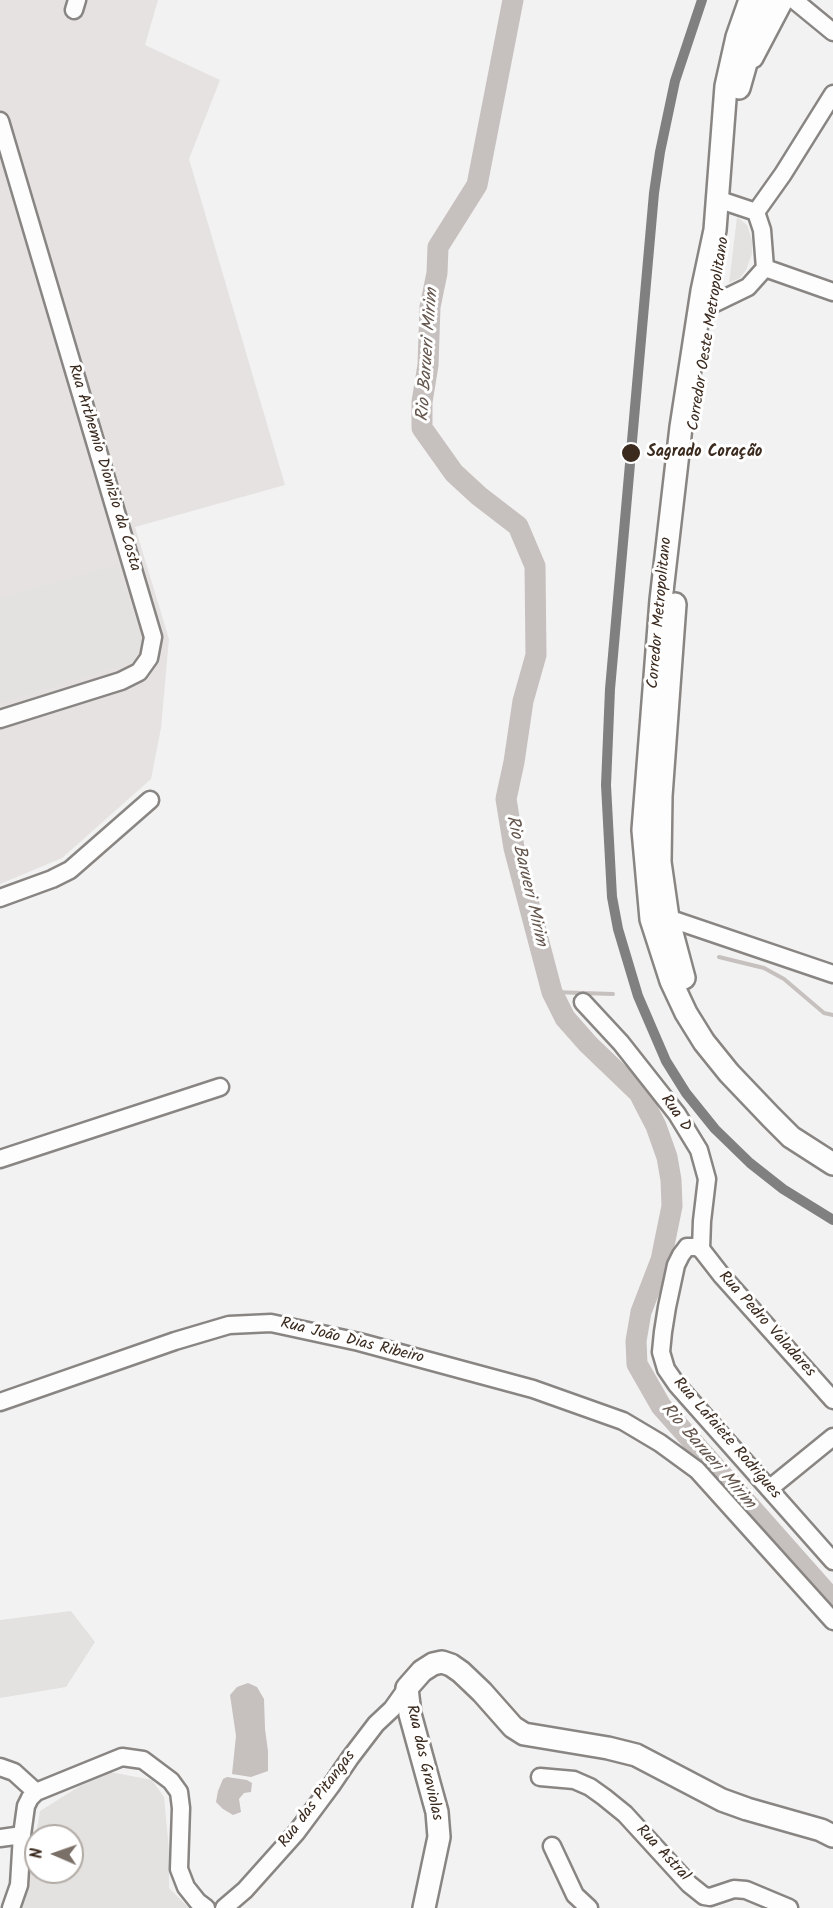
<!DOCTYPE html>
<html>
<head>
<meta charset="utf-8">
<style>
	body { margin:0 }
	#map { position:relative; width:833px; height:1908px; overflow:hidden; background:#f3f2f2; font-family:Kalam,sans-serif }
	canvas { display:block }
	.north { position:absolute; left:24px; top:1824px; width:60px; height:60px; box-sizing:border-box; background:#fff; border:2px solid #b1aaa5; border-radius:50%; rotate:272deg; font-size:16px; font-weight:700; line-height:24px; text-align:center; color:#3b2a1e }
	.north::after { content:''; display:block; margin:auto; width:21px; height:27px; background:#7b7068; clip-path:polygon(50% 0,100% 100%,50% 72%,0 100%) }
</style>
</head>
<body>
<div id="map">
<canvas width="833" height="1908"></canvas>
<div class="north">N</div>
</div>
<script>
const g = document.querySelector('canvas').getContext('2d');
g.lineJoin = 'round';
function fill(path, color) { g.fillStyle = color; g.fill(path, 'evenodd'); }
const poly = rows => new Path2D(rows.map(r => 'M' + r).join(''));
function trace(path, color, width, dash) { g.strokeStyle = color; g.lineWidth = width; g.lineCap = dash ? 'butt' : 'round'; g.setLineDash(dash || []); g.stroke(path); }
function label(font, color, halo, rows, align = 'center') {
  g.font = font + ' Kalam,sans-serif'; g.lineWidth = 6; g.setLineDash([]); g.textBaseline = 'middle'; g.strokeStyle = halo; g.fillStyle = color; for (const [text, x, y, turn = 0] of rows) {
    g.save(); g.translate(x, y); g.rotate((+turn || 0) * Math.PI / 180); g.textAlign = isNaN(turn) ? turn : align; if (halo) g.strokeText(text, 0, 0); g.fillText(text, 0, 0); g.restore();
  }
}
const built = poly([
	[0,0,158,0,145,45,220,80,189,159,285,485,135,527,169,639,161,728,151,779,62,858,0,884]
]);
const green = poly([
	[737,217,747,225,752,240,752,254,746,270,740,278,729,283],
	[117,565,143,642,140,652,135,661,0,703,0,598],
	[71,1611,95,1642,66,1687,0,1698,0,1620],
	[110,1772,152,1780,164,1797,169,1850,169,1888,189,1908,17,1908,28,1880,40,1811,80,1786],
	[36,1836,72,1836,72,1872,36,1872]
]);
const water = poly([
	[248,1683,257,1687,264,1699,265,1729,268,1751,268,1771,251,1777,232,1774,236,1736,230,1695,237,1687],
	[227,1777,247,1780,252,1783,251,1792,244,1793,239,1799,241,1812,233,1815,223,1809,216,1802,218,1791,223,1779]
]);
const stream = poly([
	[719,957,764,968,784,979,824,1013,833,1015],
	[552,992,613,994]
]);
const river = poly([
	[513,0,477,185,438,247,437,273,430,307,428,365,422,402,422,428,454,473,479,496,518,526,535,566,536,655,523,701,514,762,506,799,514,848,552,992,565,1018,588,1044,639,1093,656,1126,667,1157,671,1180,672,1206,661,1260,641,1312,636,1341,637,1364,661,1406,833,1600]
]);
const minor = poly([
	[794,0,833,32],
	[74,10,77,0],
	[754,59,785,0],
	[0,121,153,637,149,658,139,672,121,681,0,719],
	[717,199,756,212],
	[756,212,783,174,833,94],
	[756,212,762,230,765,268],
	[765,268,833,292],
	[715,303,748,287,765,268],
	[0,898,52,879,70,870,150,800],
	[668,918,833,974],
	[583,1002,621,1043,677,1114,699,1150,707,1179,702,1221,701,1249],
	[0,1159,220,1087],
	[701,1249,696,1247,687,1247,681,1255,676,1265,667,1307,663,1332,661,1352,666,1369,677,1385,833,1561],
	[701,1249,722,1276,833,1400],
	[0,1402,175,1341,229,1325,271,1323,359,1342,533,1389,623,1421,660,1443,697,1470,833,1621],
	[769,1489,833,1437],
	[0,1767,14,1772,36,1792],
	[540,1777,574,1780,590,1787,604,1797,625,1814,689,1884,704,1896,710,1897,734,1889,746,1890,789,1908],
	[0,1838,22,1835],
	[552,1846,575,1895,589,1908],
	[11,1908,19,1885,22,1835,26,1806,30,1798,36,1792,122,1757,143,1760,171,1781,179,1792,181,1808,179,1869,186,1887,198,1902,206,1908],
	[224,1908,245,1890,296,1833,331,1786,350,1758,376,1724,392,1709,407,1688]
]);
const major = poly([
	[750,0,737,37,726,86,715,230,702,291,681,427,661,600,643,830,651,919,671,981,686,1013,704,1042,729,1073,771,1117,791,1137,833,1164],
	[739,88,756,28,767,0],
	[675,604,661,796,660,862,668,918,684,978],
	[424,1908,439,1837,437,1812,410,1714,407,1688,422,1671,433,1664,442,1662,451,1665,461,1672,482,1692,513,1727,524,1734,608,1748,636,1755,722,1800,747,1809,821,1830,833,1836]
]);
const rail1 = poly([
	[702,0,675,81,660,152,654,193,610,689,606,785,612,897,618,929,638,996,666,1061,686,1093,715,1129,750,1163,783,1189,833,1220]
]);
const markers = [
	[631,453,10,"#3b2a1e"]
];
const streetNames = [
	["Corredor Oeste Metropolitano",710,334,-81],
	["Rua Arthemio Dionizio da Costa",103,468,73],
	["Corredor Metropolitano",661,613,-85],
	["Rua D",675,1114,55],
	["Rua Pedro Valadares",766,1325,48],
	["Rua João Dias Ribeiro",352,1342,14],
	["Rua Lafaiete Rodrigues",726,1439,49],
	["Rua das Graviolas",423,1763,77],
	["Rua das Pitangas",318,1800,-53],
	["Rua Astral",662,1854,47]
];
const stopNames = [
	["Sagrado Coração",647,453]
];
const waterNames = [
	["Rio Barueri Mirim",429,355,-86],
	["Rio Barueri Mirim",525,881,77],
	["Rio Barueri Mirim",707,1457,49]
];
fill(built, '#e5e2e1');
fill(green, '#e4e2e0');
fill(water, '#c6c0be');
trace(stream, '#c6c0be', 4);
trace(river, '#c6c0be', 21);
trace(minor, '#898582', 21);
trace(major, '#898582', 26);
trace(minor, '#fdfdfd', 16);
trace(major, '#fdfdfd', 21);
trace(rail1, '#808080', 10);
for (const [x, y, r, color] of markers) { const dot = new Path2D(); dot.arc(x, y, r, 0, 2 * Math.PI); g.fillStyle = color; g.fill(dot); trace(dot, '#fff', 2); }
label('16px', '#3b2a1e', '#fff', streetNames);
label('bold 16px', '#3b2a1e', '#fff', stopNames, 'left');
label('italic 18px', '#65574e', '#fff', waterNames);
</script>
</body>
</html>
